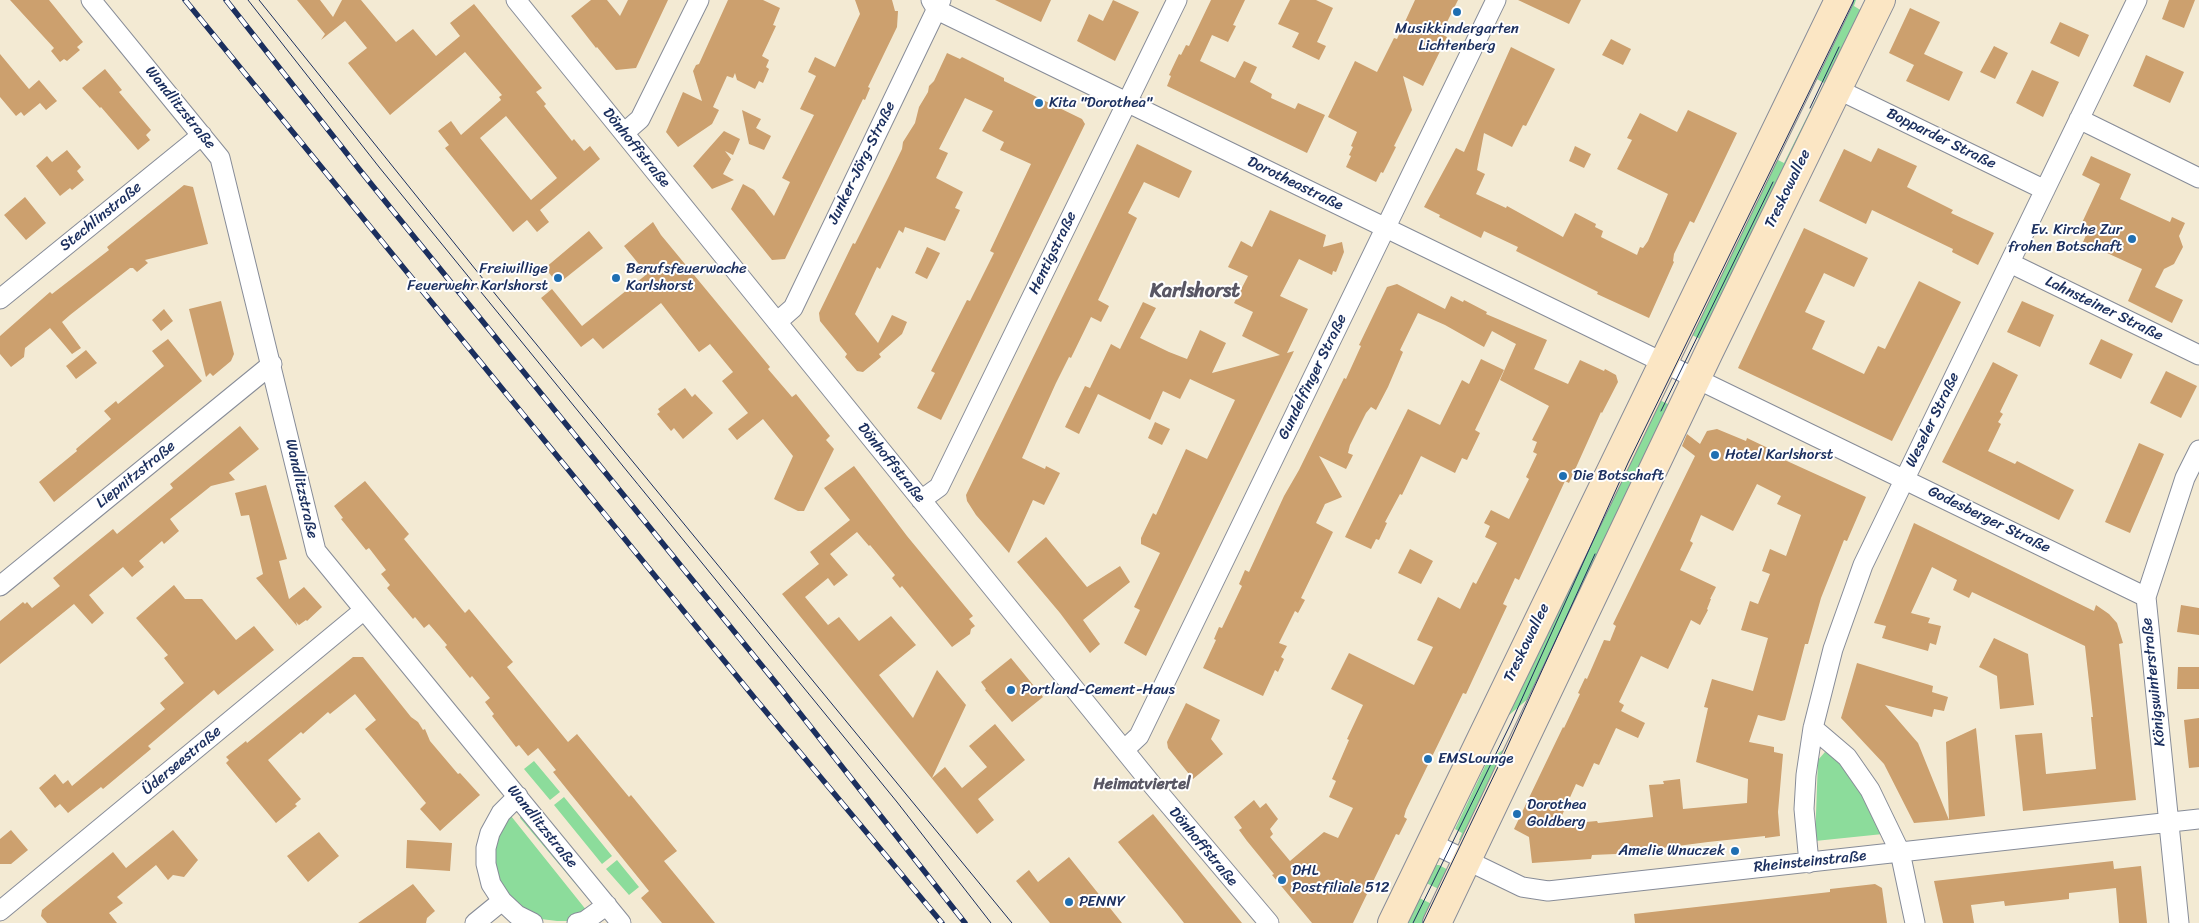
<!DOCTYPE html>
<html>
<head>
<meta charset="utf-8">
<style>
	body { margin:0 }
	canvas { display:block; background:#f3ead3 }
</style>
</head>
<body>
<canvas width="2199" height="923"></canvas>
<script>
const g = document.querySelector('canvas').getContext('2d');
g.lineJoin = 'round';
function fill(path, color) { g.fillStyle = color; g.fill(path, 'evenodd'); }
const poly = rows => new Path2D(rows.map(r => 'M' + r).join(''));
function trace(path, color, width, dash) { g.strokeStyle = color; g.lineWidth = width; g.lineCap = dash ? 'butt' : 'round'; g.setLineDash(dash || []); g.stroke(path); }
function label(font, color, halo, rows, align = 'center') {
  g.font = font + ' Sriracha,sans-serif'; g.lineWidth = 4; g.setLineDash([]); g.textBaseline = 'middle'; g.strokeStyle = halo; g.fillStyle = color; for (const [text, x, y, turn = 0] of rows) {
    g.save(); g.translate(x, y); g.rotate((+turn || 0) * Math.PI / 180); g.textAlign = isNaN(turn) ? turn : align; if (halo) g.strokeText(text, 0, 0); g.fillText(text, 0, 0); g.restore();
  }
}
const green = poly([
	[1850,0,1856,0,1854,6,1862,11,1700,339,1686,332,1772,157,1784,163,1824,83,1815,78],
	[1655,398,1670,405,1537,691,1508,716],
	[1513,742,1466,843,1459,840,1462,833,1455,829,1487,762],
	[1825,752,1833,754,1856,782,1883,834,1815,841,1818,760],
	[534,761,560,792,550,800,524,769],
	[564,797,612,856,602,864,554,805],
	[521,815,591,900,590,901,520,818],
	[511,816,587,911,568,921,557,921,541,919,513,905,494,873,494,848,498,836],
	[617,860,639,887,629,895,606,869],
	[1434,865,1439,865,1452,872,1443,891,1422,881],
	[1415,896,1434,905,1428,923,1402,923]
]);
const building = poly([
	[10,0,49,0,83,42,77,47,80,50,67,61,64,59,60,62,51,51,54,48],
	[297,0,320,0,333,17,342,0,361,0,396,42,413,29,436,56,460,36,450,23,474,4,542,88,536,92,546,104,544,106,572,141,574,139,584,151,590,146,600,159,540,210,549,222,537,232,527,220,513,232,445,148,449,145,438,131,451,121,461,135,501,100,499,97,502,95,465,52,390,115,348,63,367,48,345,21,321,40,325,34],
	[506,116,557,178,531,200,480,138],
	[591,0,607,0,620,16,628,0,668,0,636,68,616,70,597,47,596,48,571,16],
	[728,0,763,0,780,8,773,25,776,26,762,56,769,60,766,67,769,69,763,83,759,81,755,89,737,80,735,73,733,78,727,76,713,107,719,110,712,124,678,147,666,132,683,92,702,101,693,71,696,65,699,64],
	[855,0,892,0,895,11,898,11,897,27,868,87,870,88,865,100,863,99,785,259,772,260,731,209,743,184,754,190,774,216,790,182,782,178,814,115,800,109,816,76,808,72,815,57,835,67,860,14],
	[995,0,1051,0,1041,22],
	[1113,0,1139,12,1115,61,1077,41,1089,14,1103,21],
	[1211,0,1245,0,1233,25,1236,26,1228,42,1212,35,1200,61,1235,78,1244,61,1257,67,1250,82,1272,94,1271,98,1295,109,1298,103,1325,115,1307,153,1167,86,1171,76,1169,75,1179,54,1181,55,1186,45,1189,46],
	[1290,0,1316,0,1333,8,1317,42,1326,46,1319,60,1292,47,1299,33,1278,24],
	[1415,0,1458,0,1441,34,1447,37,1423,86,1403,76,1412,110,1394,146,1396,147,1383,173,1381,172,1376,182,1346,167,1351,156,1349,155,1353,147,1351,146,1357,132,1328,117,1355,61,1377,72,1394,38,1397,39],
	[1518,0,1581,0,1569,24],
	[2169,0,2195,0,2184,28,2162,19],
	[1910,8,1940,22,1924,54,1963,72,1949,101,1906,81,1914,65,1889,53],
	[2060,22,2089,35,2079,57,2050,43],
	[1611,39,1631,49,1623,65,1602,55],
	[1994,46,2008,53,1995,79,1980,72],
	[1511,47,1555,69,1526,126,1523,125,1512,147,1484,133,1477,170,1485,174,1476,194,1506,208,1507,206,1563,237,1575,213,1596,224,1595,227,1603,231,1601,237,1637,255,1640,247,1643,248,1648,241,1668,194,1617,169,1632,140,1627,138,1640,113,1677,132,1688,110,1737,133,1694,223,1690,221,1674,254,1673,261,1674,262,1649,318,1597,294,1598,292,1516,251,1518,247,1484,231,1481,238,1439,217,1440,215,1424,207,1456,148,1464,152],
	[947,53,960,59,962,57,1004,78,1004,81,1082,119,1085,124,941,420,917,408,935,373,931,371,967,300,970,301,994,253,990,251,1031,164,1000,150,1004,142,982,131,993,111,965,98,939,149,948,153,936,178,963,192,955,208,960,210,945,241,905,227,903,233,899,230,880,269,877,267,855,314,878,343,892,315,907,322,902,334,879,354,881,357,863,372,857,371,845,357,847,354,820,321,819,313,853,243,855,244,888,178,902,149,903,142,915,123,919,107,928,92,929,86,934,81],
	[0,54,29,89,39,80,57,101,46,110,40,103,24,116,21,112,16,116,0,97],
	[2146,55,2184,72,2170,103,2133,86],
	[105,69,122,90,119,92,151,130,146,135,150,140,138,150,101,107,100,108,82,88],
	[2032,70,2059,82,2043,117,2016,103],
	[742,110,761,119,756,128,771,136,764,150,749,144],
	[724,131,740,139,733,155,725,151,731,159,723,174,734,180,712,189,693,166],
	[1137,144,1192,171,1179,198,1144,182,1128,213,1137,218,1098,300,1109,306,1101,322,1091,317,1071,358,1069,357,1056,383,1022,458,1045,469,1046,466,1060,473,1044,505,1033,500,1009,553,976,515,967,501,966,495],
	[1575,146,1591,154,1584,168,1569,161],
	[1878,148,1917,166,1907,187,1953,210,1951,213,1994,233,1978,265,1952,252,1953,249,1872,210,1866,224,1819,201,1844,149,1871,162],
	[67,150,81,167,77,171,84,180,72,190,70,188,60,196,36,166,47,156,52,162],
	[2091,156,2131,174,2120,199,2170,222,2172,217,2185,223,2179,236,2183,247,2174,264,2164,269,2155,287,2183,300,2172,323,2128,301,2142,269,2083,242,2088,231,2080,227,2100,184,2082,175],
	[184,185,193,187,208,244,145,260,148,263,137,272,133,268,130,268,70,315,62,322,81,348,72,354,50,328,25,348,24,357,11,367,0,354,0,336,50,292,52,294,109,250,107,247],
	[25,197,46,223,26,240,4,215],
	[1270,210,1326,235,1323,247,1342,242,1344,252,1336,272,1333,271,1332,275,1299,259,1280,296,1308,309,1287,353,1294,351,1146,656,1124,643,1140,610,1134,607,1160,553,1141,544,1141,538,1153,513,1156,515,1186,449,1207,459,1235,400,1190,379,1180,399,1163,391,1150,420,1098,394,1079,434,1065,427,1085,386,1090,388,1111,344,1120,349,1143,302,1156,308,1140,338,1169,352,1187,359,1200,330,1226,343,1212,373,1280,355,1242,336,1253,312,1234,303,1248,276,1228,267,1241,241,1252,247],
	[653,222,661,235,770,367,768,369,792,397,796,394,830,436,826,440,834,449,804,511,798,511,774,499,793,456,763,419,737,440,728,429,748,413,722,381,733,372,710,344,699,352,661,303,603,349,593,338,581,347,541,298,552,289,582,326,647,274,624,246],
	[1804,228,1868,258,1854,287,1824,273,1805,312,1825,321,1812,349,1864,374,1878,346,1885,349,1919,281,1961,302,1892,441,1738,368],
	[589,231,603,248,558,284,545,268],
	[927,247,940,253,927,279,915,273],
	[1397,284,1445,309,1451,296,1463,302,1464,300,1487,312,1486,314,1547,340,1534,369,1568,384,1580,360,1604,371,1605,369,1616,375,1618,382,1602,413,1601,412,1569,483,1565,481,1519,580,1515,578,1503,604,1507,606,1472,681,1466,694,1463,693,1406,810,1404,817,1407,819,1399,835,1396,834,1353,923,1312,923,1272,875,1274,874,1247,841,1239,830,1242,828,1234,817,1254,800,1260,808,1266,803,1278,819,1270,829,1273,834,1270,837,1290,861,1324,832,1338,838,1353,808,1329,797,1336,781,1332,779,1349,740,1347,739,1363,705,1331,689,1349,653,1414,685,1433,647,1417,640,1438,597,1460,609,1473,582,1476,584,1497,543,1485,537,1490,526,1484,523,1491,510,1509,519,1529,479,1526,477,1537,454,1533,452,1537,442,1532,440,1549,406,1500,380,1516,344,1492,331,1484,347,1445,325,1418,313,1400,350,1403,352,1388,387,1376,410,1371,407,1366,413,1350,445,1348,453,1353,455,1346,469,1319,456,1342,497,1325,504,1316,523,1333,532,1301,598,1305,600,1298,613,1295,611,1279,643,1287,646,1281,657,1284,659,1278,672,1275,670,1263,696,1203,668,1216,640,1214,639,1219,627,1222,628,1242,586,1239,584,1245,570,1249,572,1284,496,1299,470,1344,378,1346,379,1361,346,1359,345,1387,287],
	[221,301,234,354,231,361,213,376,210,373,206,377,189,309],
	[2022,301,2054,315,2040,347,2007,332],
	[164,309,173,321,161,331,152,320],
	[168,339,202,381,54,502,39,482,77,451,76,449,111,419,104,411,116,401,118,404,164,366,152,351],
	[2101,339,2133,354,2121,379,2089,364],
	[86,350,97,363,76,379,66,366],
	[1481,359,1504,370,1475,430,1480,433,1467,460,1462,458,1455,473,1421,456,1402,495,1400,494,1385,522,1387,523,1379,540,1376,539,1371,549,1345,537,1408,409,1440,425,1462,380,1469,384],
	[1993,362,2018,375,2000,412,2003,414,1998,422,2001,424,1988,451,2015,464,2017,461,2074,490,2059,520,1942,462],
	[2166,371,2197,386,2181,418,2150,403],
	[685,388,692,397,695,394,713,413,683,439,674,428,671,431,657,414,660,412,658,409],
	[1155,422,1170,429,1162,445,1148,438],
	[240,426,259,449,229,473,235,480,211,486,170,519,179,531,164,544,162,541,139,561,144,567,132,577,123,567,89,595,104,613,92,624,74,604,0,664,0,621,23,602,25,604,27,602,32,608,60,586,53,578,113,529,117,534,173,488,170,484],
	[1717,429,1746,441,1747,438,1768,448,1767,451,1776,456,1866,497,1847,541,1844,540,1821,598,1808,644,1805,644,1785,720,1781,721,1758,715,1749,742,1774,747,1774,752,1783,754,1778,812,1780,836,1765,838,1765,836,1708,842,1639,851,1639,853,1592,855,1591,859,1532,863,1529,837,1514,829,1563,727,1564,728,1580,694,1578,693,1585,678,1587,679,1604,640,1610,641,1616,626,1613,624,1695,456,1682,446,1687,434,1700,444,1707,431],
	[1757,484,1781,496,1777,504,1801,515,1786,556,1770,549,1762,571,1770,574,1758,604,1750,601,1741,630,1768,638,1753,691,1712,679,1704,707,1708,708,1696,762,1748,779,1747,803,1683,809,1680,779,1663,781,1664,784,1649,785,1653,817,1598,823,1597,821,1586,822,1585,818,1559,822,1576,784,1583,787,1594,763,1599,765,1616,728,1638,738,1645,723,1621,711,1624,705,1619,702,1641,656,1668,669,1691,620,1700,625,1708,610,1707,609,1711,599,1710,599,1716,587,1680,570,1693,543,1690,541,1701,515,1733,531],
	[2139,443,2164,454,2130,533,2105,522],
	[854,466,907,536,973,616,969,619,975,626,971,629,970,634,952,647,902,586,900,588,892,578,895,575,870,545,869,546,857,532,830,554,848,575,834,586,828,578,805,597,828,625,839,617,859,641,891,616,916,645,879,675,913,718,937,670,966,705,932,778,945,767,962,788,987,767,969,746,995,724,1025,760,978,799,994,820,977,834,782,594,819,564,810,552,850,520,824,488],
	[365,481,409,534,404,539,465,613,469,609,513,662,507,667,568,742,577,734,629,797,631,795,677,851,664,861,715,923,662,923,641,898,649,891,553,772,556,770,538,748,528,756,519,745,516,747,492,716,494,714,485,702,490,698,472,676,470,678,445,647,447,645,429,624,424,628,415,617,413,619,387,588,390,585,381,574,386,570,369,548,366,550,341,519,343,518,334,506],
	[266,485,287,559,279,561,289,599,304,587,322,607,307,621,306,620,299,625,296,622,297,626,256,578,263,574,249,515,241,516,235,493],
	[1914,523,2094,611,2096,605,2109,614,2117,623,2123,643,2119,644,2136,800,2023,811,2015,735,2042,733,2046,774,2096,769,2091,717,2093,717,2085,646,1972,592,1969,598,1953,590,1957,580,1932,567,1911,613,1930,618,1928,623,1941,626,1936,645,1930,643,1928,651,1882,638,1886,626,1874,623],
	[1046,537,1087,587,1120,566,1130,582,1083,620,1100,644,1090,653,1060,613,1017,562],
	[1410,549,1433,561,1421,584,1398,573],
	[174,585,185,599,202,599,236,640,254,626,274,650,218,695,214,690,148,746,151,749,103,789,101,787,68,813,60,804,55,808,39,788,55,774,63,784,68,780,72,786,165,709,160,703,184,683,164,658,168,655,136,618],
	[2181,605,2199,608,2199,635,2177,632],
	[1994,638,2028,654,2034,705,2000,709,1997,676,1979,667],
	[353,657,363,657,411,717,418,722,423,730,425,729,430,741,458,774,460,773,480,795,440,831,420,809,426,803,365,729,376,720,355,694,330,714,328,712,303,734,301,732,268,760,301,799,295,804,297,806,276,823,226,763,229,760,226,757,246,741,247,743],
	[1011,658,1043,697,1012,722,985,690,986,689,981,682],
	[1857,663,1933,686,1932,692,1948,697,1944,711,1934,709,1932,717,1885,705,1918,743,1949,820,1914,823,1884,764,1841,718],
	[2178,667,2199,667,2199,689,2177,689],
	[1186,703,1220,720,1211,739,1223,754,1193,779,1168,748,1167,742],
	[2199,718,2199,767,2189,768,2184,720],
	[1976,728,1985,816,1949,820,1946,742],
	[1153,814,1215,890,1242,923,1184,923,1177,914,1118,842],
	[11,830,28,850,11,864,0,864,0,839],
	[173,830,198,860,184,877,173,875,168,880,156,865,117,897,123,903,109,913,117,923,47,923,41,916,42,910,113,852,126,868],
	[319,832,339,856,308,882,287,856],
	[407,840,452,843,450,871,406,868],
	[1069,857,1122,923,1050,923,1016,881,1029,870,1038,882],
	[2113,861,2114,869,2141,866,2147,923,2119,923,2116,888,2069,893,2069,899,2005,906,2004,901,1971,905,1974,923,1943,923,1934,881],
	[413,884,435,911,427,918,426,923,358,923],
	[1875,884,1882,888,1887,923,1635,923,1634,914,1830,892,1830,889]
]);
const minor = poly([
	[91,0,220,158,316,551,621,923],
	[516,0,1154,787,1269,923],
	[931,0,937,10,2146,597],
	[1837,89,2045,190],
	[2079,119,2199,178],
	[624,133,640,119,699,0],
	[2010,263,2199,355],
	[0,299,202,135],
	[777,322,793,308,941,0],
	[921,500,939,487,1177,0],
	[0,586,272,364],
	[1813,728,1847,757,1870,790,1900,852,1915,923],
	[1124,750,1139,736,1496,0],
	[518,796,501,813,490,833,486,848,486,864,491,884,502,901,517,915,533,923],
	[1431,843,1522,887,1548,891,2199,819],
	[1809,863,1804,809,1806,775,1813,728,1833,649,1863,565,2137,0],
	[0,911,364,610],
	[475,923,502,901],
	[577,923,585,921,607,905],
	[2179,923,2146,597,2185,478,2199,450]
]);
const secondary = poly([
	[1392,923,1839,0],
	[1437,923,1709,352,1881,0]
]);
const tram = poly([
	[248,0,379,167,897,802,991,923],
	[259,0,500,300,1012,923],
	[1810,108,1839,47],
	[1661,411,1773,182],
	[1413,923,1511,723,1628,463,1854,0],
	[1423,923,1498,767,1595,554]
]);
const rail = poly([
	[185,0,757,701,942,923],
	[226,0,359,169,780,688,965,923]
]);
const markers = [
	[1457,12,5,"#1f6fb2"],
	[1039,103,5,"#1f6fb2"],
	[2132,239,5,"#1f6fb2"],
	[558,278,5,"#1f6fb2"],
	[616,278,5,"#1f6fb2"],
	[1715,455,5,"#1f6fb2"],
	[1563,476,5,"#1f6fb2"],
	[1011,690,5,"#1f6fb2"],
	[1428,759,5,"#1f6fb2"],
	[1517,814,5,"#1f6fb2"],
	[1735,851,5,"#1f6fb2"],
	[1282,880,5,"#1f6fb2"],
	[1069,902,5,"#1f6fb2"]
];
const poiNames = [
	["Musikkindergarten",1457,29,"center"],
	["Lichtenberg",1457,46,"center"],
	["Kita \"Dorothea\"",1049,103],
	["Ev. Kirche Zur",2122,230,"right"],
	["frohen Botschaft",2122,247,"right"],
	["Freiwillige",548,269,"right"],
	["Feuerwehr Karlshorst",548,286,"right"],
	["Berufsfeuerwache",626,269],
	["Karlshorst",626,286],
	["Hotel Karlshorst",1725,455],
	["Die Botschaft",1573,476],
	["Portland-Cement-Haus",1021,690],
	["EMSLounge",1438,759],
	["Dorothea",1527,805],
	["Goldberg",1527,822],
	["Amelie Wnuczek",1725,851,"right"],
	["DHL",1292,871],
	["Postfiliale 512",1292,888],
	["PENNY",1079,902]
];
const streetNames = [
	["Wandlitzstraße",180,108,51],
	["Bopparder Straße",1941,139,26],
	["Dönhoffstraße",636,148,51],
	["Junker-Jörg-Straße",862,163,-64],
	["Dorotheastraße",1295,184,26],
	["Treskowallee",1788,189,-64],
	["Stechlinstraße",101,217,-39],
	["Hentigstraße",1053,253,-64],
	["Lahnsteiner Straße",2104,309,26],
	["Gundelfinger Straße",1313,377,-64],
	["Weseler Straße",1933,420,-64],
	["Dönhoffstraße",891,463,51],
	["Liepnitzstraße",136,475,-39],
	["Wandlitzstraße",301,489,77],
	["Godesberger Straße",1989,520,26],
	["Treskowallee",1527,643,-64],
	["Königswinterstraße",2154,682,-96],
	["Üderseestraße",182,761,-40],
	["Wandlitzstraße",542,827,51],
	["Dönhoffstraße",1203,847,50],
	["Rheinsteinstraße",1810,862,-6]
];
const neighbourhoodNames = [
	["Heimatviertel",1142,785]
];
const districtNames = [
	["Karlshorst",1195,292]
];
fill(green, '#8cdc9b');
fill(building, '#cca06e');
trace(minor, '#878c98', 21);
trace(secondary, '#878c98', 30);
trace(minor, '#fff', 19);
trace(secondary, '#fbe6c4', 28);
trace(tram, '#1b2f5e', 1);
trace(rail, '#1b2f5e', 5.5);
trace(rail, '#fff', 4, [11]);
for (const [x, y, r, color] of markers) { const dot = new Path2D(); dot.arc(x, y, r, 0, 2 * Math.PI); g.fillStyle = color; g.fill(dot); trace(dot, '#fff', 2); }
label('15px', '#1b2f5e', '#fff', poiNames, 'left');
label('15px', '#1b2f5e', '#fff', streetNames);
label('bold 16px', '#595764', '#fff', neighbourhoodNames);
label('bold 20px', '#595764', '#fff', districtNames);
</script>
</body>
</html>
